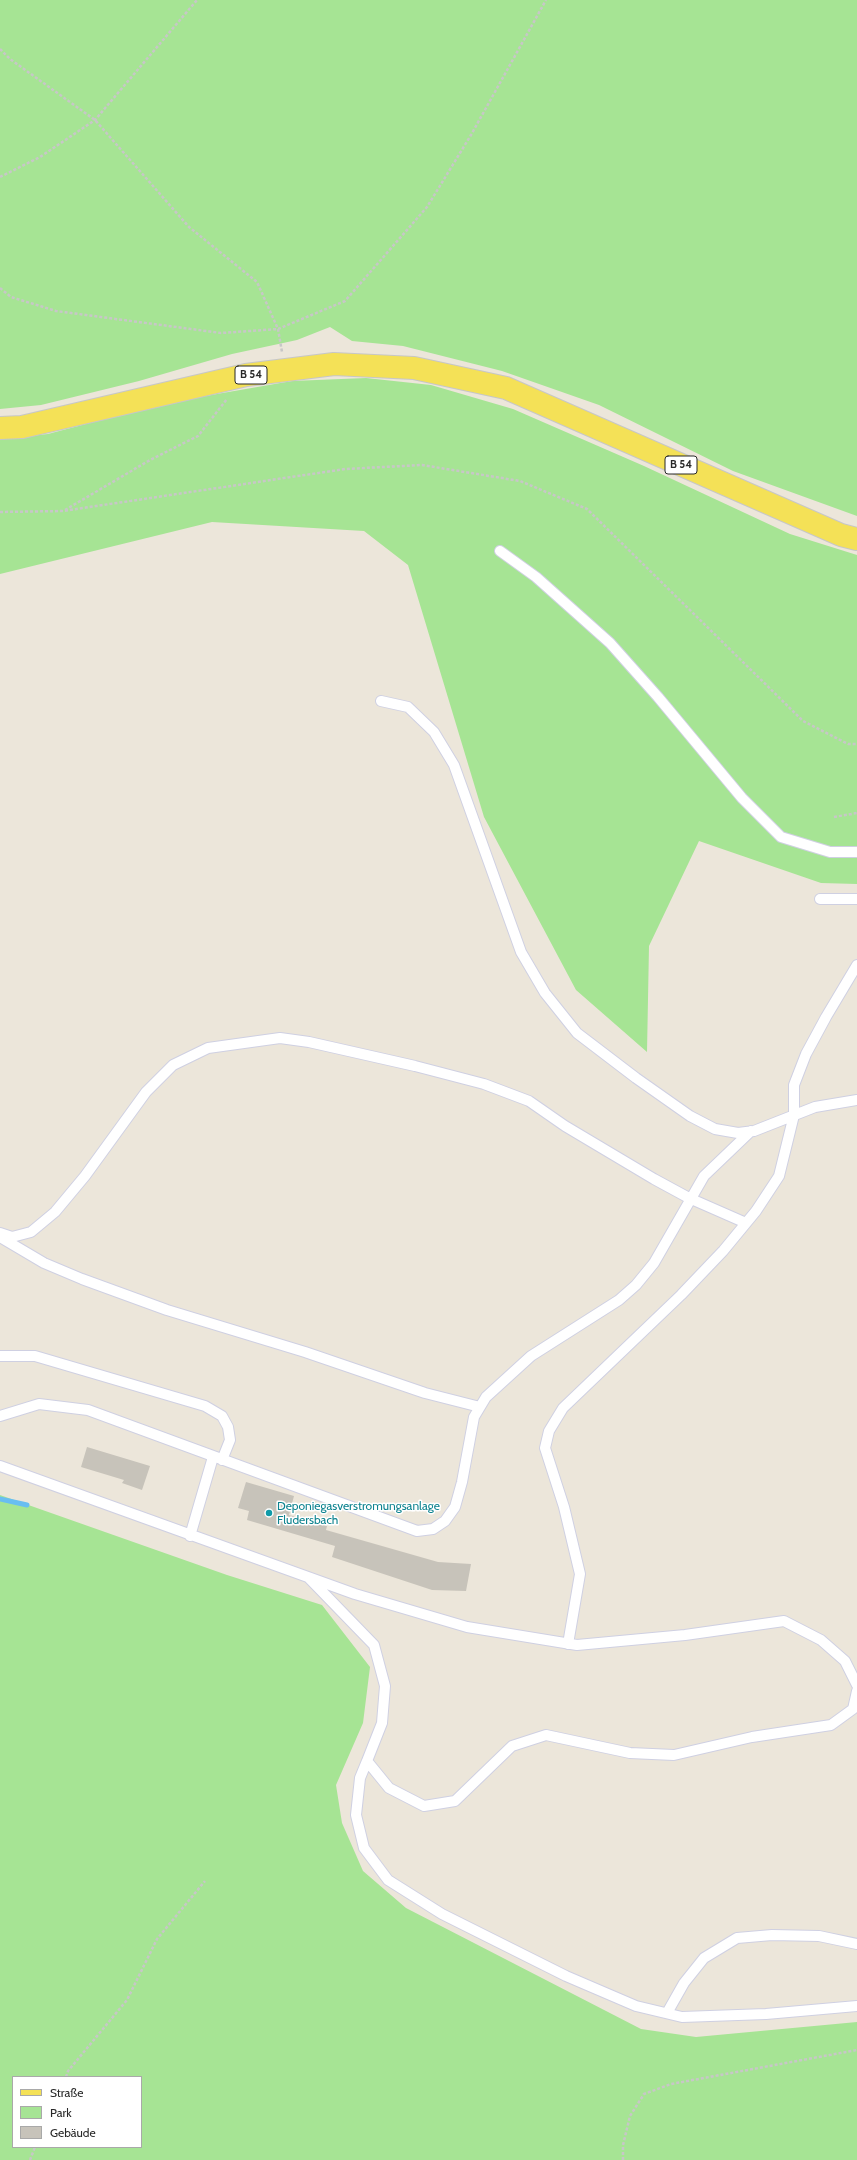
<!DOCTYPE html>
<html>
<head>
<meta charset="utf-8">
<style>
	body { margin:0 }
	#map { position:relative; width:857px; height:2160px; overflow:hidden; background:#ece6da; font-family:Cabin,sans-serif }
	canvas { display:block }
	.legend { position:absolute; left:12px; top:2076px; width:130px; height:72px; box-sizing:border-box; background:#fff; border:1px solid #a9a9a9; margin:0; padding:5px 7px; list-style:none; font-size:12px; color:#292929 }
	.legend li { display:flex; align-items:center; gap:8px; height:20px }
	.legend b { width:20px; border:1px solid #a9a9a9 }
</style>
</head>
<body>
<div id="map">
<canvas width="857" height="2160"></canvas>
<ul class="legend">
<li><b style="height:5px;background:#f4e157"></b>Straße</li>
<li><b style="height:11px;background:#a6e494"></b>Park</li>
<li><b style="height:11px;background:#c7c3ba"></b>Gebäude</li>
</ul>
</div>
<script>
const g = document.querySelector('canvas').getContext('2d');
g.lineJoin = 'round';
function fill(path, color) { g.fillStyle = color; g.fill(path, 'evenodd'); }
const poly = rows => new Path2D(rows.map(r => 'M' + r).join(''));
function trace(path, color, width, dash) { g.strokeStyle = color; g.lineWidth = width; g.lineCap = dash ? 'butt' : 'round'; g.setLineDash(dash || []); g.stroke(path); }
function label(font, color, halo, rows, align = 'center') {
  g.font = font + ' Cabin,sans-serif'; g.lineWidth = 3; g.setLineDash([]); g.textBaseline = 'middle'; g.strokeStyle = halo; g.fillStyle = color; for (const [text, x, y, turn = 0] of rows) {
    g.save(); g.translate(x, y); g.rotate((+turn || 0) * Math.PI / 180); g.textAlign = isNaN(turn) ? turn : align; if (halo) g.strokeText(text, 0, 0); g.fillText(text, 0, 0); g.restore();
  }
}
const green = poly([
	[0,0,857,0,857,516,733,471,599,405,502,371,403,346,352,341,330,327,297,340,232,354,139,381,41,405,0,409],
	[366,378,431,385,513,409,644,466,790,534,857,555,857,884,821,883,699,841,649,946,647,1052,576,990,484,817,408,565,364,531,212,522,0,574,0,439,48,434,165,403,292,381],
	[0,1495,227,1575,322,1605,370,1667,363,1723,336,1785,342,1823,363,1871,406,1908,641,2029,696,2037,857,2022,857,2160,0,2160],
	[13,2077,141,2077,141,2147,13,2147]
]);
const stream = poly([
	[0,1499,27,1505]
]);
const building = poly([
	[87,1447,150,1466,142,1490,122,1483,124,1480,81,1467],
	[246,1482,294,1496,289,1515,327,1526,326,1530,438,1562,471,1564,466,1591,432,1590,332,1557,335,1546,247,1520,249,1511,238,1508]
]);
const path = poly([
	[0,49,10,59,95,120,189,227,257,282,278,329,282,352],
	[0,177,40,157,95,120,197,0],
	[0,288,11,297,56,311,221,333,278,329,345,301,427,207,471,135,546,0],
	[65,510,150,460,198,436,227,399],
	[0,512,63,511,345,469,422,465,520,481,587,509,803,721,848,744,857,744],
	[834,817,857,813],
	[66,2077,68,2071,127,2000,157,1939,205,1881],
	[30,2160,35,2147],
	[623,2160,623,2145,630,2116,644,2094,671,2084,857,2050]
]);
const service = poly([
	[500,551,536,577,610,643,658,697,742,798,781,837,830,852,857,852],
	[381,701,408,707,434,732,454,765,521,952,545,993,577,1033,636,1078,690,1116,715,1129,738,1133,754,1131,815,1107,857,1100],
	[820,899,857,899],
	[0,1233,12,1237,31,1232,55,1212,85,1176,146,1092,173,1065,208,1048,280,1038,309,1042,415,1066,484,1084,529,1101,565,1126,654,1179,689,1198,746,1223],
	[0,1237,44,1263,82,1279,167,1310,305,1352,425,1393,480,1407],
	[0,1356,35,1356,205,1406,222,1416,228,1427,230,1440,222,1460],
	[0,1416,39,1404,88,1410,417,1531,433,1529,445,1521,455,1507,462,1482,474,1417,486,1397,531,1356,619,1300,636,1285,654,1263,704,1176,751,1131],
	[0,1466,355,1594,467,1627,577,1645,685,1635,784,1621,821,1640,845,1661,857,1685],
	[190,1536,213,1457],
	[309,1578,374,1645,385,1686,382,1723,367,1761,389,1788,424,1806,455,1801,512,1746,546,1735,630,1753,674,1755,752,1737,831,1725,853,1709,857,1691],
	[568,1644,580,1574,564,1507,545,1448,549,1431,563,1408,681,1295,723,1251,756,1211,779,1176,794,1115,794,1085,806,1054,826,1017,857,965],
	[367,1761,360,1778,356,1815,364,1848,388,1880,442,1914,566,1976,636,2006,682,2017,766,2014,857,2006],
	[667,2013,684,1983,704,1958,737,1938,772,1935,819,1936,857,1944]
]);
const primary = poly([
	[0,428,22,427,246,375,334,364,414,368,506,388,841,535,857,539]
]);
const markers = [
	[269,1513,4,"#0f9aa8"]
];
const shields = [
	[251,375,32],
	[681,465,32]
];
const shieldNames = [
	["B 54",251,375],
	["B 54",681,465]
];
const cultureNames = [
	["Deponiegasverstromungsanlage",277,1506],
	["Fludersbach",277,1520]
];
fill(green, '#a6e494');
trace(stream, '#69bef1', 5);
fill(building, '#c7c3ba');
trace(service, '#cfd0e2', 12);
trace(primary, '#c7c7c7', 24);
trace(path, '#c7c7c7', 2.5, [3, 2]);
trace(service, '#fff', 10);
trace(primary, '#f4e157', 22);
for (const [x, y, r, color] of markers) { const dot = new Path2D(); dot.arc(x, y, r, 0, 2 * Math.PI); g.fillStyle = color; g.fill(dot); trace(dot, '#fff', 1.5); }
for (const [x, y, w] of shields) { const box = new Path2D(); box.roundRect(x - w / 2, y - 9, w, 18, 3); g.fillStyle = '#fff'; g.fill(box); trace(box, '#292929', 1); }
label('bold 11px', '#292929', null, shieldNames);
label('12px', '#0d838f', '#fff', cultureNames, 'left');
</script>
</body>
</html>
